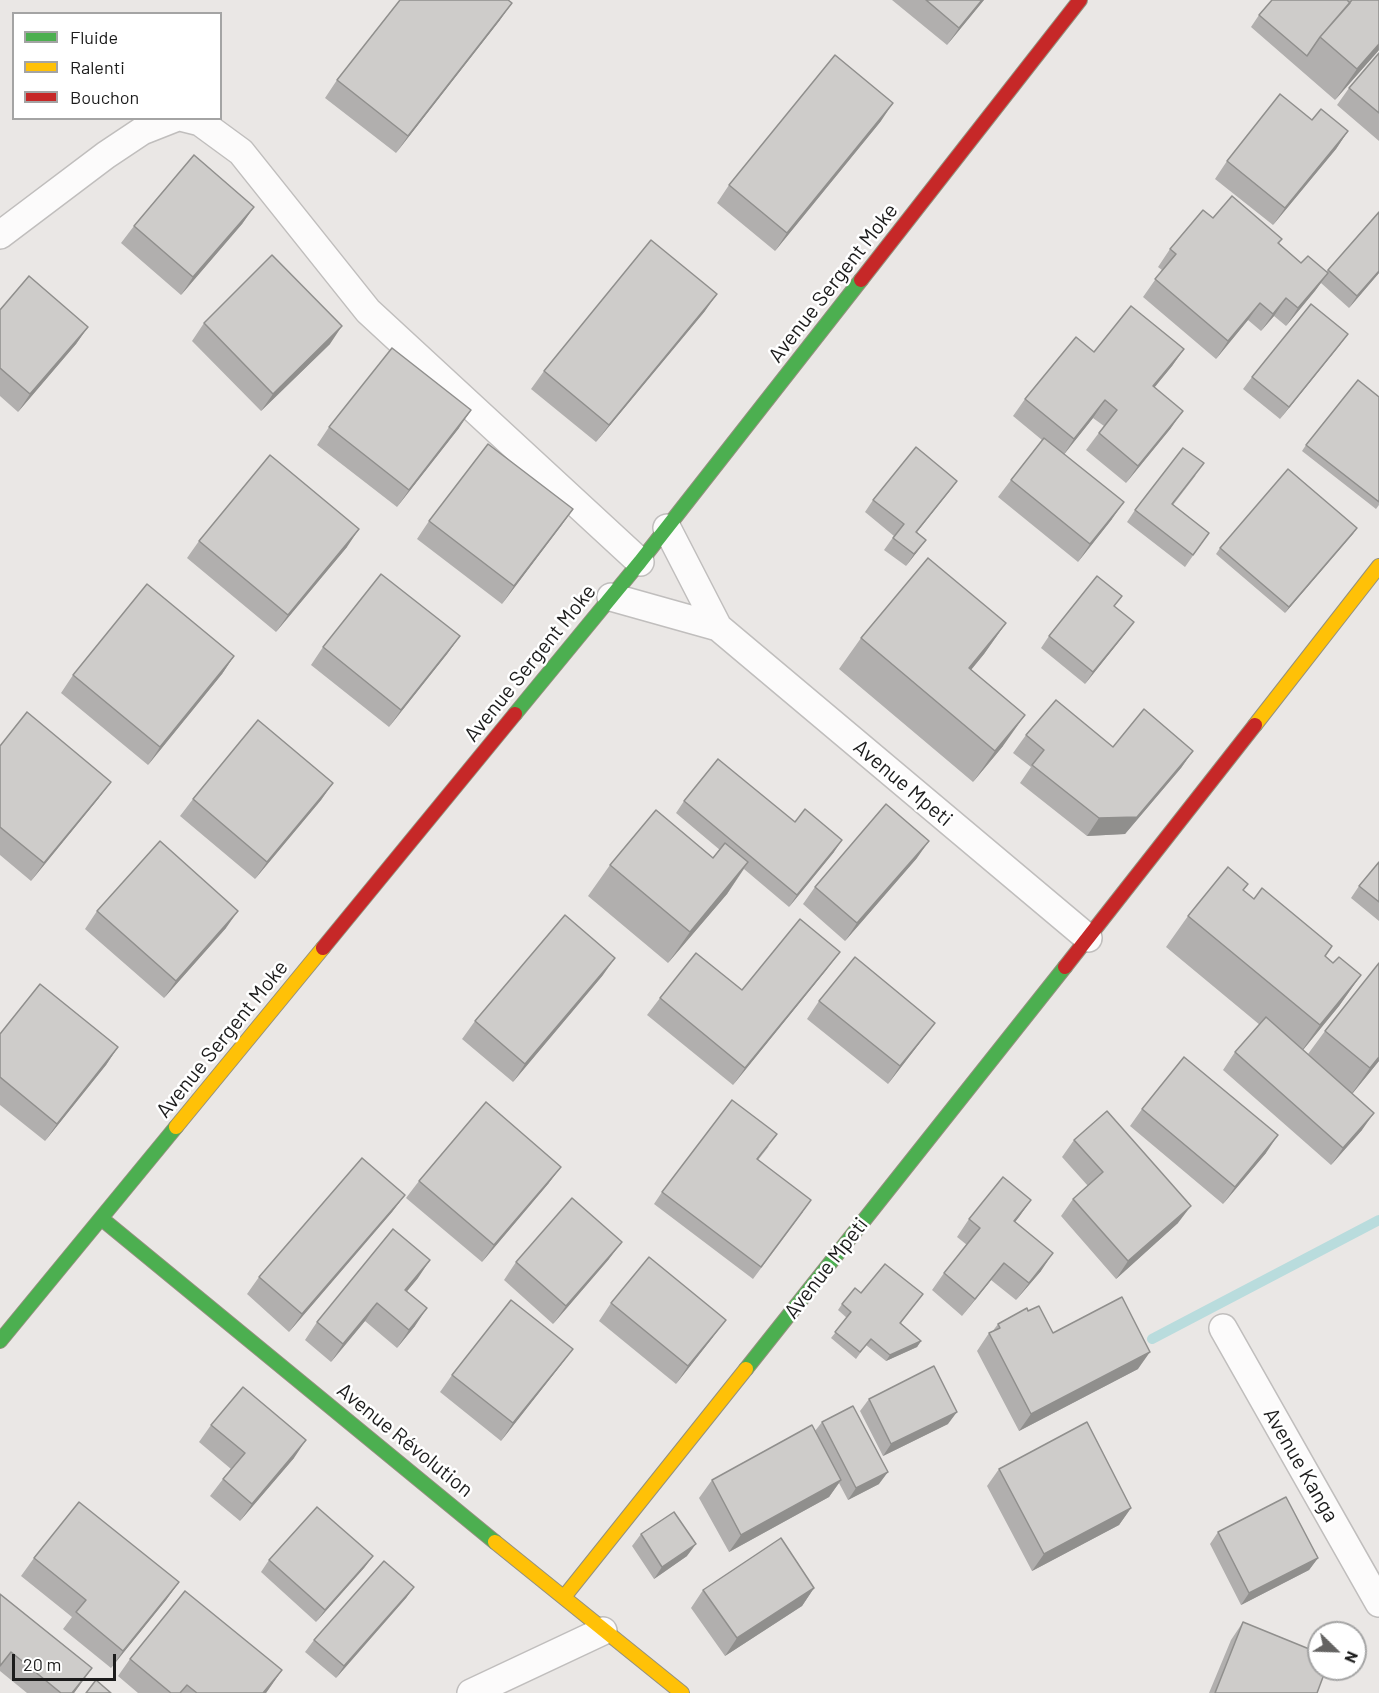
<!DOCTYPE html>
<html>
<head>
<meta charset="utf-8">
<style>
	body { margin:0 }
	#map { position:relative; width:1379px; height:1693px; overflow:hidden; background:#eae7e5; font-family:Barlow,sans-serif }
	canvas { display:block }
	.legend { position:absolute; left:12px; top:12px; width:210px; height:108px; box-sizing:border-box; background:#fff; border:2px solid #a4a4a4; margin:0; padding:8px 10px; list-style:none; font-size:18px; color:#1c1c1c }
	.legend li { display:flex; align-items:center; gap:12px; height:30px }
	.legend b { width:30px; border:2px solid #a4a4a4 }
	.north { position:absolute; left:1307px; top:1621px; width:60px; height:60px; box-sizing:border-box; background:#fff; border:2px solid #a4a4a4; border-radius:50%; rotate:113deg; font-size:16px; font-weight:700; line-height:24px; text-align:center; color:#1c1c1c }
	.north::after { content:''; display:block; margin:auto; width:21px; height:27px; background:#646362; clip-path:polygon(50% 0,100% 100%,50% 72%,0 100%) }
	.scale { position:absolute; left:12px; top:1654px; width:104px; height:27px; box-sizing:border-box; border:3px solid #1c1c1c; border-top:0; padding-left:8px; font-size:18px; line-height:21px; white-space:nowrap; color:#1c1c1c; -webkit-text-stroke:4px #fff; paint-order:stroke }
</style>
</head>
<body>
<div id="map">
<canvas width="1379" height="1693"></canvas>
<ul class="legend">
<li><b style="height:8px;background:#4caf50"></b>Fluide</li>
<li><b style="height:8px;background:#ffc107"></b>Ralenti</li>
<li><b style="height:8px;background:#c62828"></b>Bouchon</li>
</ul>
<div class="north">N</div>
<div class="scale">20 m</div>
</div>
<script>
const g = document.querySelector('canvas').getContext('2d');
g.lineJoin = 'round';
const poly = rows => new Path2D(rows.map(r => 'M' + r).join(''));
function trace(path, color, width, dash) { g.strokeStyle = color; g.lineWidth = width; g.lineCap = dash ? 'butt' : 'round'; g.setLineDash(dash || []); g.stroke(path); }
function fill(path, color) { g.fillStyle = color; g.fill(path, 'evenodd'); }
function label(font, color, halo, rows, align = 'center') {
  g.font = font + ' Barlow,sans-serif'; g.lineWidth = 5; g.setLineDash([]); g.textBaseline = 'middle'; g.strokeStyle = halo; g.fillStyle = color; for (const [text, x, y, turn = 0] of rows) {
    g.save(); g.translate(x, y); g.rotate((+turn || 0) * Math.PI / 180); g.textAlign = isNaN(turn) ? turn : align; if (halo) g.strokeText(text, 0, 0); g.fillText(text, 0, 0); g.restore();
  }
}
const stream = poly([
	[1152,1339,1379,1220]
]);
const street = poly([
	[184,118,200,122,241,152,368,311,640,562],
	[0,235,106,155,142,131,175,118],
	[667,528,718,627,1088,938],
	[611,597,718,627],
	[1223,1328,1379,1603],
	[471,1693,603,1631]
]);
const fast = poly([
	[515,714,640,562,861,280],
	[102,1219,495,1542],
	[0,1341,176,1127],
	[746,1369,1065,967]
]);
const slow = poly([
	[1255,725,1379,566],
	[176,1127,323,948],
	[495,1542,682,1693],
	[564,1597,746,1369]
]);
const jam = poly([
	[861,280,1080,0],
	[323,948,515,714],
	[1065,967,1255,725]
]);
const wall = poly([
	[892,0,984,0,947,45],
	[1272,0,1379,0,1379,50,1335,100,1251,27,1259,15],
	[500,20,396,153,325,98,337,80],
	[1379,53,1379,141,1337,105,1349,88],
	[1312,120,1348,131,1336,149,1273,225,1215,179,1227,161],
	[881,121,775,251,717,203,729,185],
	[254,207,242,224,181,295,121,243,134,226],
	[1379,212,1379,273,1349,308,1321,283,1286,326,1274,316,1261,331,1248,320,1216,359,1143,297,1162,270,1158,267,1170,249,1213,218,1282,239,1279,243,1301,263,1326,272],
	[0,310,88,327,76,344,18,412,0,396],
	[705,311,596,442,531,389,544,371],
	[204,323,330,344,261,411,192,341],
	[1348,334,1339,346,1280,419,1243,389,1252,377],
	[1184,349,1172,366,1154,387,1171,428,1126,483,1086,450,1104,426,1093,418,1064,454,1112,519,1078,562,998,497,1011,480,1042,440,1013,416,1025,399,1094,352],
	[1379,397,1379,505,1376,509,1302,451,1306,445],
	[329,427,459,428,397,507,317,445],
	[1196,475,1173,505,1209,533,1185,567,1127,522,1135,510],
	[957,481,948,493,917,532,926,540,906,566,884,550,894,536,865,512,873,500],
	[573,509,502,604,417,539,429,521],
	[1357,528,1285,613,1216,554,1220,548],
	[199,541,347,547,276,632,187,558],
	[1006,623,984,654,971,670,1003,746,973,782,839,669,861,638],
	[1125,634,1085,684,1041,648,1049,636],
	[460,636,447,654,389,727,311,665,323,647],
	[234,656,222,674,148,765,61,693,73,675],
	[1026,735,1113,747,1193,751,1181,768,1125,834,1087,836,1020,783,1031,767,1013,753],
	[0,746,111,782,98,799,31,881,0,855],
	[333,783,321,800,255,879,180,816,193,799],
	[684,801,795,822,834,852,789,907,744,869,727,894,668,963,588,896,610,865,713,858,720,850,676,813],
	[917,858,845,941,803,904,815,887],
	[1379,862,1379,921,1351,898,1359,886],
	[1243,891,1333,963,1361,975,1339,1006,1303,1050,1308,1054,1325,1031,1379,1061,1352,1094,1362,1130,1331,1165,1223,1070,1235,1052,1260,1025,1166,947,1188,916],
	[97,911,226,928,164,998,85,929],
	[827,969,733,1085,647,1015,660,998,742,990],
	[603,975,513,1082,462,1039,475,1021],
	[819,1001,935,1023,922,1040,888,1084,807,1019],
	[0,1034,118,1047,106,1065,45,1141,0,1105],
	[1142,1109,1266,1153,1223,1204,1130,1126],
	[1074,1140,1178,1223,1116,1279,1061,1216,1073,1199,1088,1186,1062,1157],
	[769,1146,758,1160,803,1212,753,1279,654,1204,662,1192],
	[561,1167,548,1184,482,1262,406,1198,419,1181],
	[405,1195,392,1212,289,1332,247,1294,259,1277],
	[1031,1200,1015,1222,1041,1271,1016,1300,991,1280,962,1316,932,1290,944,1273,967,1245,957,1237,969,1219],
	[609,1259,553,1324,504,1280,516,1262],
	[418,1278,407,1291,415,1326,397,1348,365,1321,331,1362,305,1340,317,1322],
	[861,1293,923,1294,901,1323,921,1341,917,1347,886,1361,866,1345,856,1359,831,1338,847,1318,838,1310,842,1304],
	[611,1303,713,1337,676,1384,599,1321],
	[1028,1311,1053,1333,1138,1369,1019,1431,977,1351,989,1333,992,1332,998,1324],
	[573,1349,560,1366,501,1441,440,1392,452,1375],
	[869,1399,948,1424,883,1456,860,1411],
	[822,1422,879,1484,848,1500,839,1483,829,1497,729,1552,699,1498,712,1480,815,1431],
	[211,1425,294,1458,240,1521,210,1496,223,1479,231,1469,199,1442],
	[999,1469,1131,1508,1119,1525,1032,1571,987,1486],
	[1218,1532,1318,1558,1309,1570,1241,1605,1210,1544],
	[641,1534,687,1556,654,1579,632,1546],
	[373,1556,364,1568,316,1622,261,1572,269,1560],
	[34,1558,179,1582,166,1600,111,1668,63,1629,72,1617,21,1576],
	[414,1587,406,1598,336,1678,305,1652,314,1640],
	[814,1588,802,1606,725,1656,691,1608,703,1590],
	[0,1594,92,1668,74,1693,27,1693,0,1671],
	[1243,1622,1317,1693,1209,1693,1231,1640],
	[130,1659,282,1670,266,1693,138,1693,118,1676]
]);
const shadedWall = poly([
	[982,0,984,0,947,45,959,28],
	[512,3,500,20,396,153,408,136],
	[1379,44,1379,50,1335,100,1357,69],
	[893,103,881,121,775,251,787,233],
	[1348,131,1336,149,1273,225,1285,208],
	[254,207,242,224,181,295,193,277],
	[1379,271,1379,273,1349,308,1357,296],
	[1328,273,1315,291,1286,326,1298,308],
	[717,294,705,311,596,442,609,425],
	[1286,298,1274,316,1261,331,1273,314],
	[1260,303,1248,320,1216,359,1228,341],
	[342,326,330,344,261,411,273,394],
	[88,327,76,344,18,412,30,394],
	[1348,334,1339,346,1280,419,1289,407],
	[1184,349,1172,366,1141,404,1153,386],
	[1105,400,1093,418,1062,457,1074,439],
	[471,410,459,428,397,507,409,490],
	[1183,411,1171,428,1126,483,1138,466],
	[957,481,948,493,907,544,916,532],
	[1124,502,1112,519,1078,562,1090,544],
	[573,509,561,526,502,604,514,586],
	[1357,528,1353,534,1285,613,1289,607],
	[359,529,347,547,276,632,288,615],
	[926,540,917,552,906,566,914,554],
	[1134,622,1125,634,1085,684,1093,672],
	[1006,623,984,654,947,699,969,668],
	[460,636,447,654,389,727,401,710],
	[234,656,222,674,148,765,160,747],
	[1025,715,1003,746,973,782,995,751],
	[1193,751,1181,768,1125,834,1087,836,1099,818],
	[111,782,98,799,31,881,44,863],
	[333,783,321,800,255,879,267,862],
	[842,840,834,852,789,907,797,895],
	[929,841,917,858,845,941,857,923],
	[748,862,727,894,668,963,690,932],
	[238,911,226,928,164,998,176,981],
	[840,952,827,969,733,1085,745,1068],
	[615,958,603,975,513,1082,525,1064],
	[1361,975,1339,1006,1298,1056,1320,1025],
	[935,1023,922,1040,888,1084,900,1066],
	[118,1047,106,1065,45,1141,57,1124],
	[1379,1057,1379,1061,1348,1099,1370,1068],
	[1374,1113,1362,1130,1331,1165,1343,1148],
	[1278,1135,1266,1153,1223,1204,1235,1187],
	[561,1167,548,1184,482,1262,494,1245],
	[405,1195,392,1212,289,1332,302,1314],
	[1031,1200,1019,1217,1002,1238,1014,1221],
	[1191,1206,1178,1223,1116,1279,1128,1261],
	[622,1242,609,1259,553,1324,566,1306],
	[1053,1253,1041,1271,1016,1300,1029,1283],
	[430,1260,418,1278,393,1308,405,1290],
	[1004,1263,991,1280,962,1316,975,1299],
	[377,1303,365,1321,331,1362,343,1344],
	[427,1308,415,1326,397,1348,409,1330],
	[726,1320,713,1337,676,1384,688,1366],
	[921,1341,917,1347,886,1361,890,1355],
	[573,1349,560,1366,501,1441,513,1423],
	[1150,1352,1138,1369,1019,1431,1031,1414],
	[957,1412,948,1424,883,1456,891,1444],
	[306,1440,294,1458,240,1521,252,1504],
	[888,1472,879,1484,848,1500,856,1488],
	[841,1480,829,1497,729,1552,741,1535],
	[1131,1508,1119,1525,1032,1571,1044,1554],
	[696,1544,687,1556,654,1579,662,1567],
	[373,1556,364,1568,316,1622,325,1610],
	[1318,1558,1309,1570,1241,1605,1249,1593],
	[179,1582,166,1600,111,1668,123,1651],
	[414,1587,406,1598,336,1678,344,1666],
	[814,1588,802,1606,725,1656,737,1638],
	[92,1668,74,1693,72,1693],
	[282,1670,266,1693,263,1693]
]);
const building = poly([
	[400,0,508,0,512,3,408,136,337,80,400,0],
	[926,0,982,0,959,28,926,0],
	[1272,0,1347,0,1350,3,1320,37,1307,56,1259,15,1272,0],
	[1352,0,1379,0,1379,44,1357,69,1320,37,1352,0],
	[1379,53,1379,113,1349,88,1379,53],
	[835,55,893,103,787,233,729,185,835,55],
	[1280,94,1312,120,1321,109,1348,131,1285,208,1227,161,1280,94],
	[194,155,254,207,193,277,134,226,194,155],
	[1232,196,1282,239,1278,243,1301,263,1308,256,1328,273,1298,308,1286,298,1273,314,1260,303,1228,341,1155,279,1176,254,1170,249,1203,210,1213,218,1232,196],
	[1379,212,1379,271,1357,296,1328,270,1379,212],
	[651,240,717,294,609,425,544,371,651,240],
	[272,255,342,326,273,394,204,323,272,255],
	[29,276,88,327,30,394,0,368,0,310,29,276],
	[1311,304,1348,334,1289,407,1252,377,1311,304],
	[1131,306,1184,349,1153,386,1183,411,1138,466,1099,433,1117,410,1105,400,1074,439,1025,399,1076,337,1094,352,1131,306],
	[392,348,471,410,409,490,329,427,392,348],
	[1358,380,1379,397,1379,502,1306,445,1358,380],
	[1044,438,1124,502,1090,544,1011,480,1044,438],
	[488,444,573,509,514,586,429,521,488,444],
	[916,447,957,481,916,532,926,540,914,554,893,538,904,524,873,500,916,447],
	[1183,448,1204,463,1172,504,1209,533,1193,555,1135,510,1183,448],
	[270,455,359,529,288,615,199,541,270,455],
	[1288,469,1357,528,1289,607,1220,548,1288,469],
	[928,558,1006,623,969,668,1025,715,995,751,861,638,928,558],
	[381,574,460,636,401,710,323,647,381,574],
	[1097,576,1122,596,1114,606,1134,622,1093,672,1049,636,1097,576],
	[147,584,234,656,160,747,73,675,147,584],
	[1056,700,1113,747,1144,709,1193,751,1137,817,1099,818,1032,765,1044,750,1026,735,1056,700],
	[27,712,111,782,44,863,0,827,0,746,27,712],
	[258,720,333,783,267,862,193,799,258,720],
	[718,759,795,822,805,809,842,840,797,895,684,801,718,759],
	[886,804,929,841,857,923,815,887,886,804],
	[656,810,713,858,725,843,748,862,690,932,610,865,656,810],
	[160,841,238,911,176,981,97,911,160,841],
	[1379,862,1379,902,1359,886,1379,862],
	[1228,867,1248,884,1243,890,1254,899,1262,888,1332,946,1325,956,1333,963,1339,957,1361,975,1320,1025,1188,916,1228,867],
	[565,915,615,958,525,1064,475,1021,565,915],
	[800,919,840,952,745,1068,660,998,696,953,742,990,800,919],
	[855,957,935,1023,900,1066,819,1001,855,957],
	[1379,963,1379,1057,1370,1068,1325,1031,1379,963],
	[40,984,118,1047,57,1124,0,1077,0,1034,40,984],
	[1266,1017,1374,1113,1343,1148,1235,1052,1266,1017],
	[1184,1057,1278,1135,1235,1187,1142,1109,1184,1057],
	[732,1100,777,1134,757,1159,811,1200,761,1267,662,1192,732,1100],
	[486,1102,561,1167,494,1245,419,1181,486,1102],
	[1107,1111,1191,1206,1128,1261,1073,1199,1103,1172,1074,1140,1107,1111],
	[362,1158,405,1195,302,1314,259,1277,362,1158],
	[1003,1177,1031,1200,1014,1221,1053,1253,1029,1283,1004,1263,975,1299,944,1273,980,1228,969,1219,1003,1177],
	[572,1198,622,1242,566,1306,516,1262,572,1198],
	[393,1229,430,1260,405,1290,427,1308,409,1330,377,1303,343,1344,317,1322,393,1229],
	[649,1257,726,1320,688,1366,611,1303,649,1257],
	[885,1264,923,1294,900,1323,921,1341,890,1355,871,1339,860,1352,835,1332,851,1312,842,1304,855,1288,861,1293,885,1264],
	[1122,1297,1150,1352,1031,1414,989,1333,1000,1328,998,1324,1027,1308,1028,1311,1039,1306,1053,1333,1122,1297],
	[511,1300,573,1349,513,1423,452,1375,511,1300],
	[934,1366,957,1412,891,1444,869,1399,934,1366],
	[243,1387,306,1440,252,1504,223,1479,245,1453,211,1425,243,1387],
	[853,1406,888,1472,856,1488,822,1422,853,1406],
	[1087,1422,1131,1508,1044,1554,999,1469,1087,1422],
	[812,1425,841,1480,741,1535,712,1480,812,1425],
	[1286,1497,1318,1558,1249,1593,1218,1532,1286,1497],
	[79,1502,179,1582,123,1651,76,1612,86,1600,34,1558,79,1502],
	[317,1507,373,1556,325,1610,269,1560,317,1507],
	[674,1512,696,1544,662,1567,641,1534,674,1512],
	[781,1538,814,1588,737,1638,703,1590,781,1538],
	[384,1561,414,1587,344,1666,314,1640,384,1561],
	[185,1591,282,1670,263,1693,197,1693,187,1685,180,1693,171,1693,130,1659,185,1591],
	[0,1594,92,1668,72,1693,61,1693,11,1652,0,1666,0,1594],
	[1243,1622,1319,1653,1319,1669,1326,1669,1317,1693,1215,1693,1243,1622],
	[96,1680,111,1693,86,1693,96,1680]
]);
const streetNames = [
	["Avenue Sergent Moke",833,283,-52],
	["Avenue Sergent Moke",530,663,-51],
	["Avenue Mpeti",903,783,40],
	["Avenue Sergent Moke",222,1039,-51],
	["Avenue Mpeti",826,1268,-52],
	["Avenue Révolution",405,1440,39],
	["Avenue Kanga",1301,1465,60]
];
trace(stream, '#b9dcdd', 10);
trace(street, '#c0bebd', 30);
trace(fast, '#93907e', 16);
trace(slow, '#93907e', 16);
trace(jam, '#93907e', 16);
trace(street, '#fcfbfb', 27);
trace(fast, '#4caf50', 14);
trace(slow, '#ffc107', 14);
trace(jam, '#c62828', 14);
fill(wall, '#b1afae');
fill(shadedWall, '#908f8d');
fill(building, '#ceccca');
trace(building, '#908f8d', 1.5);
label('21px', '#1c1c1c', '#fff', streetNames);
</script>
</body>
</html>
